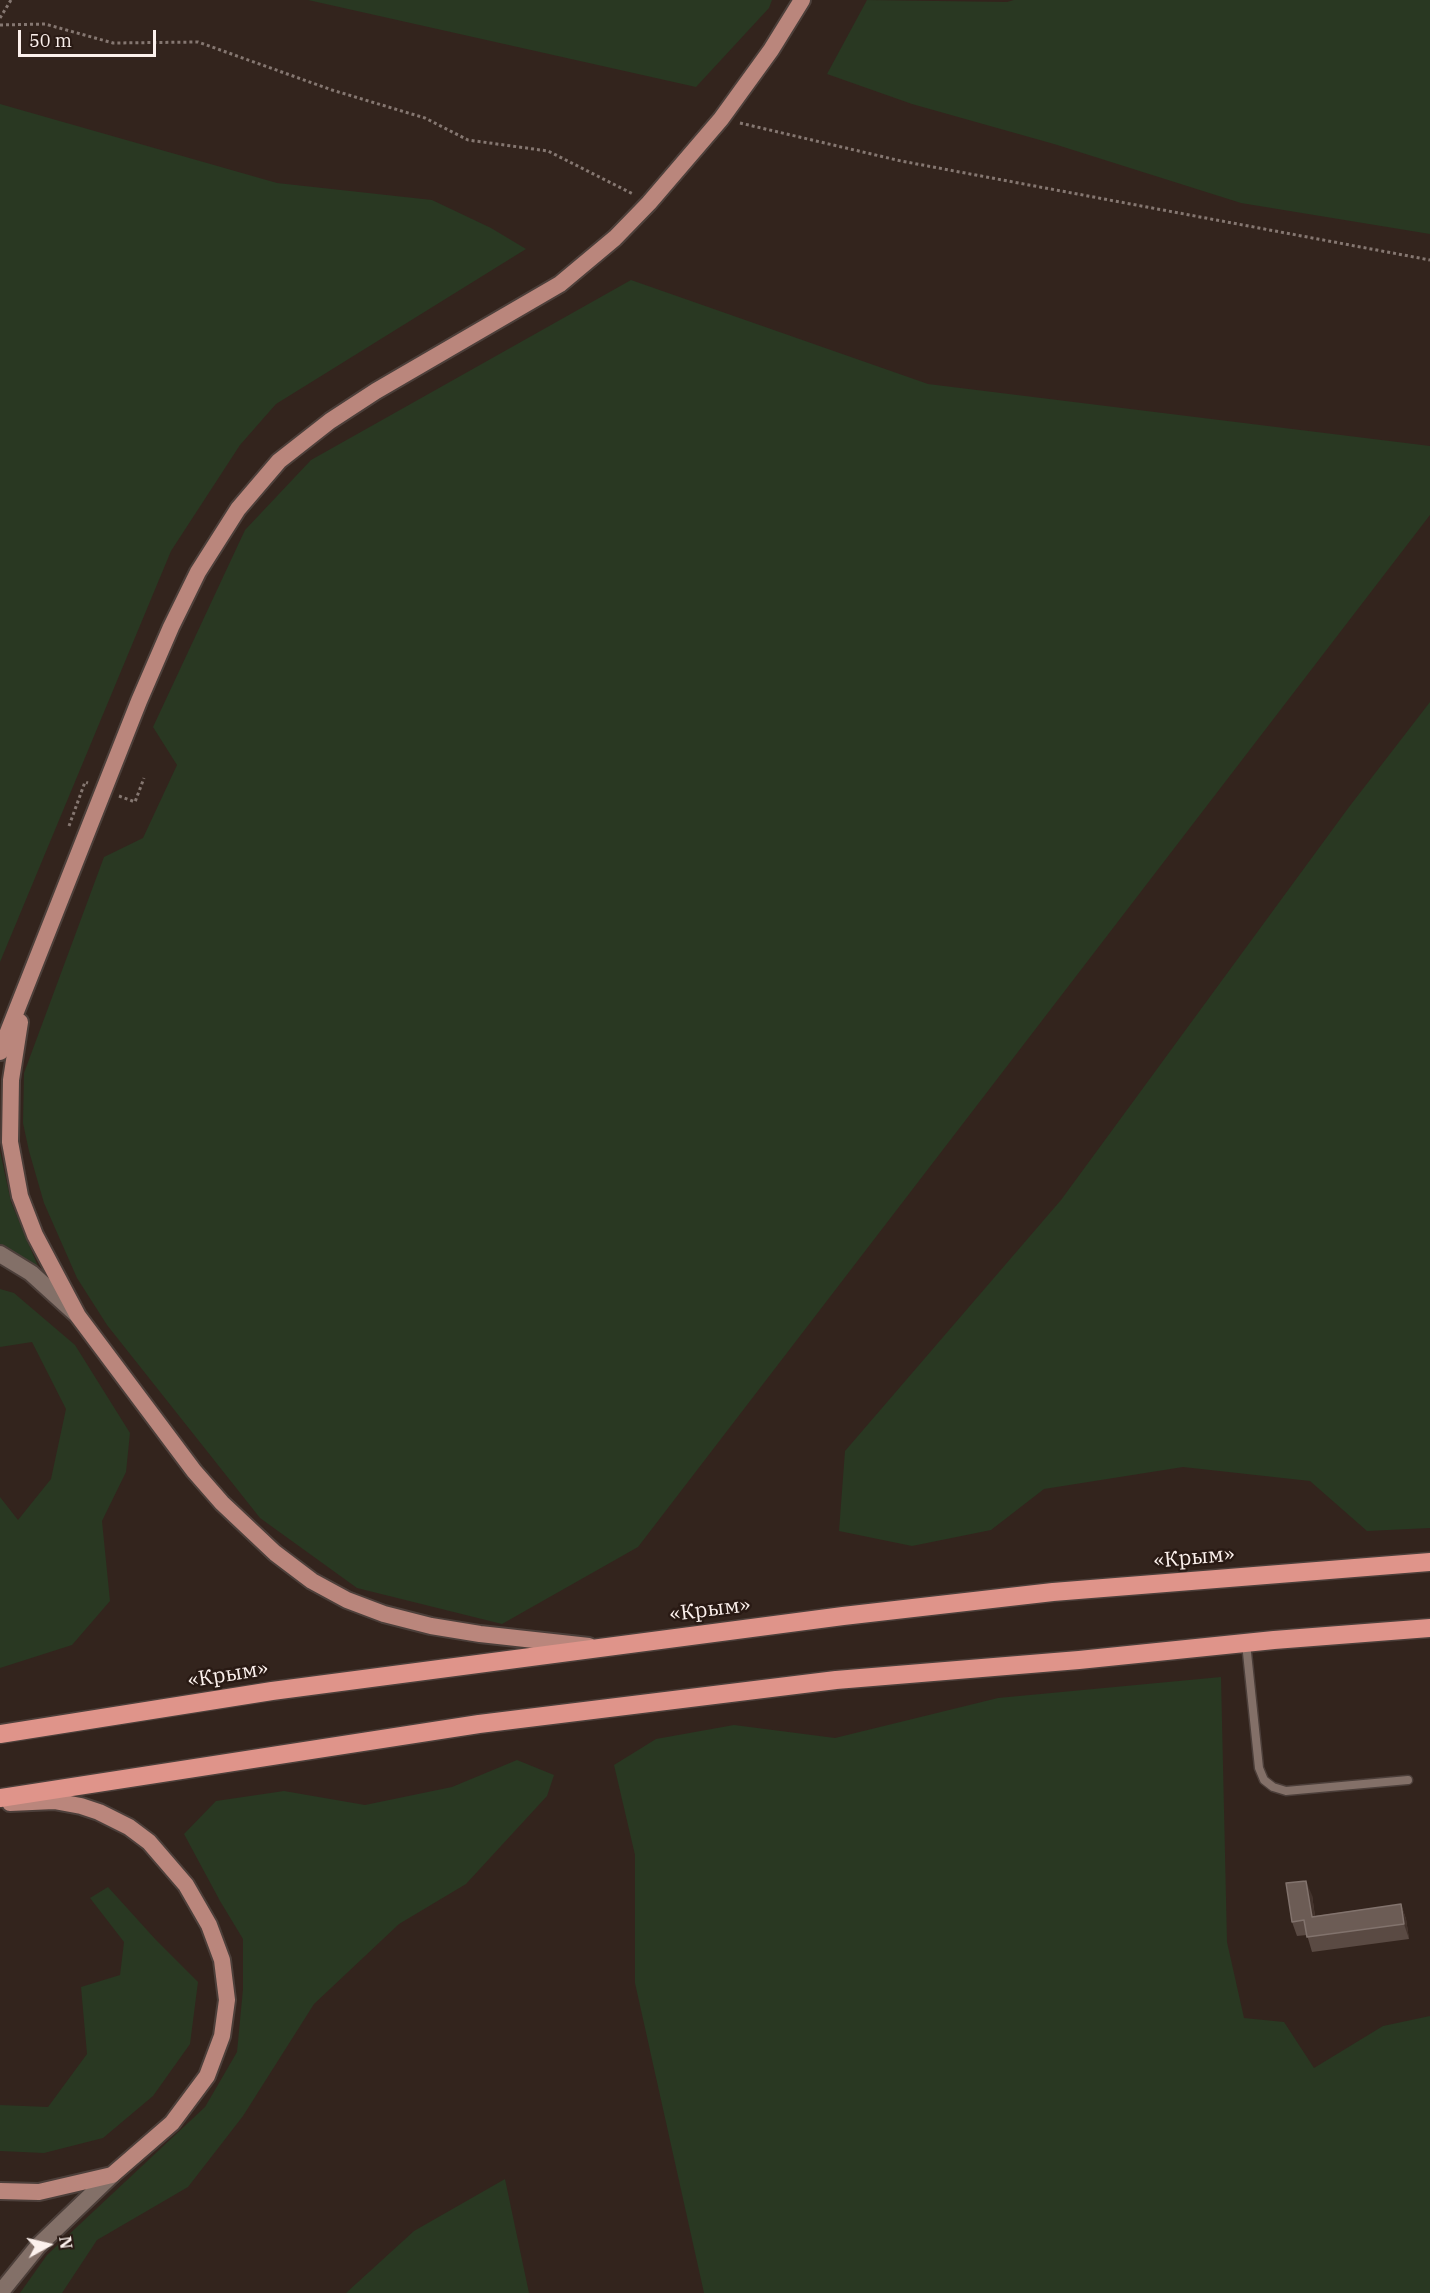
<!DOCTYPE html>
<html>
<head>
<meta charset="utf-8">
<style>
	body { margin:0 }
	#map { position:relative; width:1430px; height:2293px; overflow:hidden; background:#33241d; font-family:"IBM Plex Serif",serif }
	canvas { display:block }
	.north { position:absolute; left:18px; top:2215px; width:60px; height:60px; -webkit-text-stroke:4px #291a14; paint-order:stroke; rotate:82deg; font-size:16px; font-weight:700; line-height:24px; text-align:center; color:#fcf1ed }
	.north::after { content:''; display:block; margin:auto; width:21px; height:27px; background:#fcf1ed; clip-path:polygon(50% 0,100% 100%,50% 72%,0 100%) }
	.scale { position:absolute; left:18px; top:30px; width:138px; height:27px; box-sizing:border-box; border:3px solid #fcf1ed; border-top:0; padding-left:8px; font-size:18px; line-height:21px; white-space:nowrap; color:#fcf1ed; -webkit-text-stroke:4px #291a14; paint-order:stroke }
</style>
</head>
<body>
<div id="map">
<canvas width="1430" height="2293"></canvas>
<div class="north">N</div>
<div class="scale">50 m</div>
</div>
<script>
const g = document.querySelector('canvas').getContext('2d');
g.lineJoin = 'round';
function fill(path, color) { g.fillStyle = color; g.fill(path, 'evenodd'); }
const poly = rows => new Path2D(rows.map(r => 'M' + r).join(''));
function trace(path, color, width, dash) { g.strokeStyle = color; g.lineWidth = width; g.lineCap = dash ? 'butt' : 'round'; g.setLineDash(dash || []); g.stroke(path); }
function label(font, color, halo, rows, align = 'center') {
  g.font = font + ' "IBM Plex Serif",serif'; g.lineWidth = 5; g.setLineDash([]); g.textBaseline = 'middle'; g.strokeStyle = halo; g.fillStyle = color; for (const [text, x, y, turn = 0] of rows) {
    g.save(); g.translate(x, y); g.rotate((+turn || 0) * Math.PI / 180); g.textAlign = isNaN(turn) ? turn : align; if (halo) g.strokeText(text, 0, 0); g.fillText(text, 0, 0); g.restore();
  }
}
const green = poly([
	[308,0,772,0,769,8,696,87],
	[867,0,1007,2,1014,0,1430,0,1430,234,1241,203,1054,144,912,104,827,74],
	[0,104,277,183,432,200,491,228,526,249,276,404,240,445,171,551,0,962],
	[631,280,928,384,1430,446,1430,515,638,1547,502,1624,357,1588,260,1518,107,1325,77,1278,44,1203,29,1151,23,1123,24,1073,104,857,143,838,177,765,153,727,245,530,311,460],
	[1430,702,1430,1528,1367,1531,1310,1481,1183,1467,1044,1489,991,1530,912,1546,839,1531,845,1451,1061,1200,1349,807],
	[0,1151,11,1202,40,1271,0,1244],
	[0,1289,14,1293,75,1345,130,1433,126,1472,102,1521,110,1601,72,1645,0,1668,0,1497,18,1520,51,1479,66,1409,32,1342,0,1347],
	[1221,1677,1227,1942,1244,2018,1284,2022,1314,2068,1383,2026,1430,2016,1430,2293,704,2293,635,1983,635,1855,614,1765,656,1739,734,1725,835,1738,998,1698],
	[517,1760,554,1775,547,1796,466,1884,399,1924,314,2004,243,2116,188,2187,97,2240,62,2293,20,2293,47,2255,205,2107,237,2052,243,1989,243,1939,220,1901,184,1834,216,1801,284,1791,365,1805,452,1787],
	[108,1887,156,1940,198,1982,190,2044,153,2096,103,2138,44,2153,0,2151,0,2105,48,2107,87,2054,81,1987,120,1975,124,1942,90,1898],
	[505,2179,529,2293,346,2293,414,2231]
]);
const path = poly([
	[0,18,11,0],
	[0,25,45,24,113,43,198,42,332,90,425,118,468,140,548,151,633,194],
	[740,123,901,161,1430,260],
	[119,796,135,802,144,778],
	[69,826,85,782,88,783]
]);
const service = poly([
	[1246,1643,1259,1768,1264,1780,1273,1787,1286,1791,1408,1780]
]);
const tertiary = poly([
	[0,1254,31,1273,75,1313],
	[0,2293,38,2246,112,2175]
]);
const primary = poly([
	[20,1022,11,1080,10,1142,20,1196,35,1235,78,1316,194,1471,222,1503,275,1553,312,1581,347,1600,384,1614,431,1626,480,1634,589,1646],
	[0,1052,139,701,171,627,198,572,238,509,279,461,330,421,376,391,560,284,615,238,649,203,721,119,771,50,802,0],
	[0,2191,39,2192,112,2175,172,2123,207,2076,222,2036,227,2000,222,1960,209,1925,186,1885,149,1842,129,1827,99,1812,81,1806,54,1801,10,1803]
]);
const motorway = poly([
	[0,1734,272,1691,843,1616,1053,1592,1430,1562],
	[0,1798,479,1724,836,1680,1079,1660,1274,1640,1430,1628]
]);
const wall = poly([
	[1312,1895,1315,1916,1401,1904,1406,1919,1409,1939,1312,1952,1307,1935,1297,1936,1292,1922]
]);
const shadedWall = poly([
	[1306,1881,1312,1895,1317,1931,1312,1917],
	[1401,1904,1406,1919,1409,1939,1404,1924]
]);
const building = poly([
	[1306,1881,1312,1917,1401,1904,1404,1924,1307,1937,1304,1920,1292,1922,1286,1883,1306,1881]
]);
const streetNames = [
	["«Крым»",1194,1558,-5],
	["«Крым»",710,1610,-7],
	["«Крым»",228,1675,-9]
];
fill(green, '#293822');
trace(service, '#4c3f3a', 11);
trace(tertiary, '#4c3f3a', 20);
trace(primary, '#4c3f3a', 20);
trace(motorway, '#4c3f3a', 21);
trace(path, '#857771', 3, [3, 3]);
trace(service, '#837068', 8);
trace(tertiary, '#837068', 16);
trace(primary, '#ba867c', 16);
trace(motorway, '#df948a', 18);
fill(wall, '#5a4a43');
fill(shadedWall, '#43332c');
fill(building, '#6c5c55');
trace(building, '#82736d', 1.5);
label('21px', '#fcf1ed', '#291a14', streetNames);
</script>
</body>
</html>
